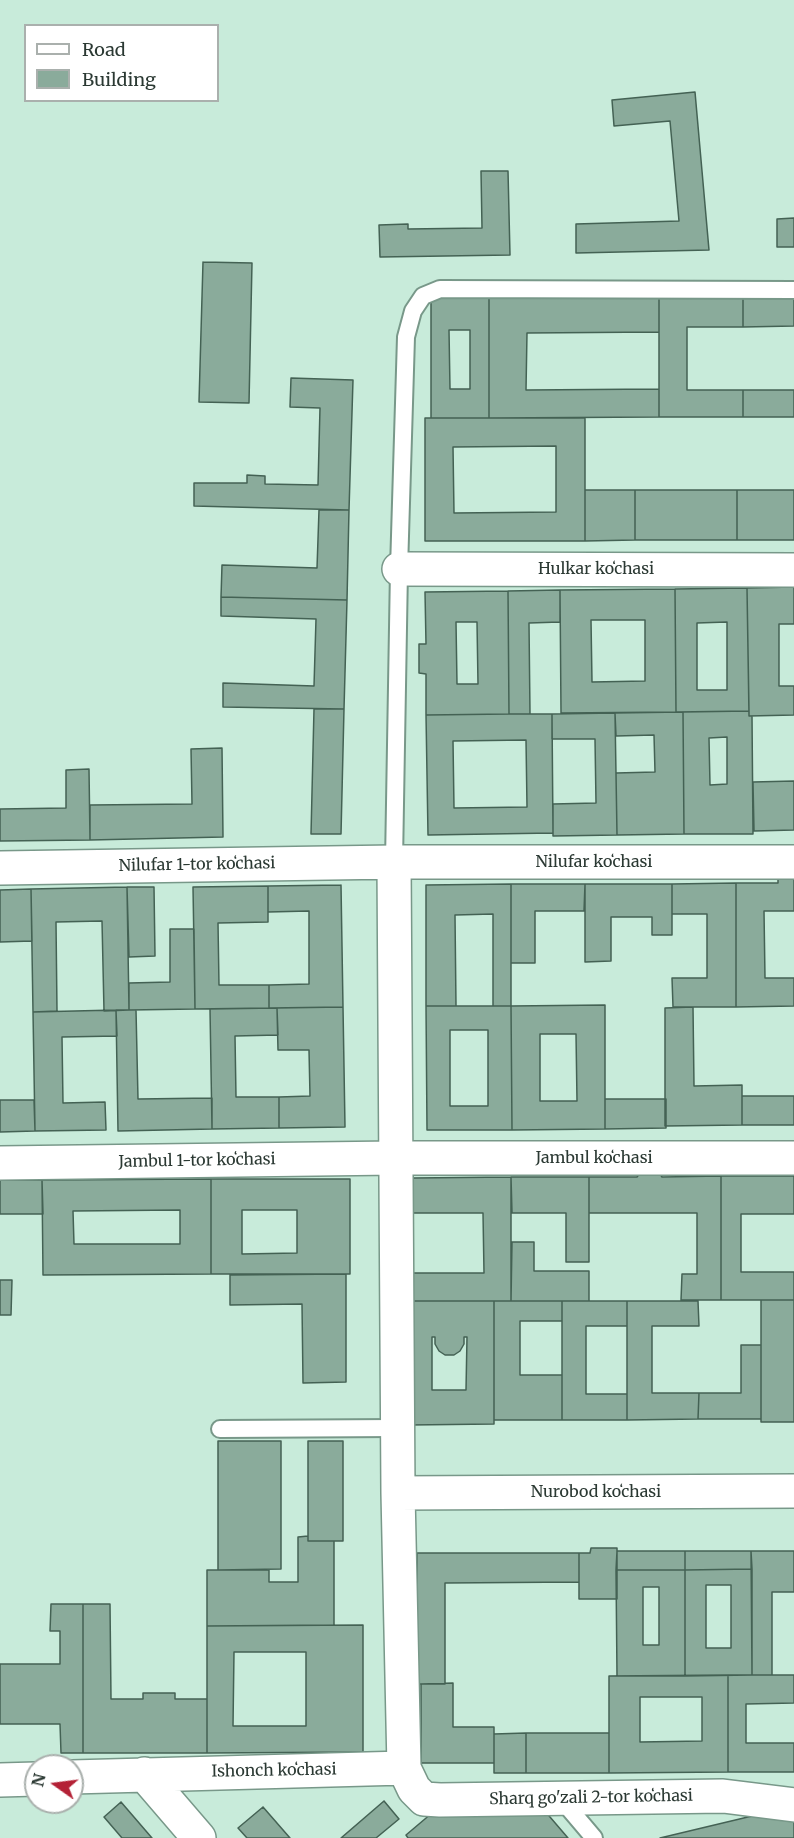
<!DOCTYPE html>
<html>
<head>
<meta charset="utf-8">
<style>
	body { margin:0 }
	#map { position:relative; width:794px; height:1838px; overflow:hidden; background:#c8ebda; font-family:Merriweather,serif }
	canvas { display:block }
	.legend { position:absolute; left:24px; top:24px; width:195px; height:78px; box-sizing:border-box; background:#fff; border:2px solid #aab0ad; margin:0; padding:8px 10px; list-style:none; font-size:18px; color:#2b3933 }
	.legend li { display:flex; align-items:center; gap:12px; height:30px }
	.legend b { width:30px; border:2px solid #aab0ad }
	.north { position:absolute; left:24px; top:1754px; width:60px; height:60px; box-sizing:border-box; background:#fff; border:2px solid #aab0ad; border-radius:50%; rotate:284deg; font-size:16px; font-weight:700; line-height:24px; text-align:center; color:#2b3933 }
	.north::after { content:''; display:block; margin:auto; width:21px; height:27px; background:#b42136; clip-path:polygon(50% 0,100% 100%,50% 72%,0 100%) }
</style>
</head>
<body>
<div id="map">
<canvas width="794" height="1838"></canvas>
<ul class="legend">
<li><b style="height:8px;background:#fff"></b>Road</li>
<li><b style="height:16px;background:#8aab9b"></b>Building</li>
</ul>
<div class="north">N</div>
</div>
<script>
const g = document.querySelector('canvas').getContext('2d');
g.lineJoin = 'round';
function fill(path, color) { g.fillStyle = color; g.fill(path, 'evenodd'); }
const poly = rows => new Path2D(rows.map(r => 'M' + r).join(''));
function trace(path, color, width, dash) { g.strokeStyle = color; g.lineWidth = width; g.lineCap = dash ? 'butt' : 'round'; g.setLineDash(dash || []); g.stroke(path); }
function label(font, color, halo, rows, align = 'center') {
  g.font = font + ' Merriweather,serif'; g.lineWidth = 6; g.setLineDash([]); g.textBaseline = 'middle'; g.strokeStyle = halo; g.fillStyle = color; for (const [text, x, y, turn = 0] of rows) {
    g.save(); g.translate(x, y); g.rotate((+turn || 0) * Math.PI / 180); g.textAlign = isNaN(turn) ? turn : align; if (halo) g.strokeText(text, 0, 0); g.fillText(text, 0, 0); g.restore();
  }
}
const building = poly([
	[695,92,709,250,576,253,576,224,679,221,670,121,614,126,612,100,695,92],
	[481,171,508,171,510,255,380,257,379,225,408,224,408,229,482,228,481,171],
	[794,218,794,247,777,247,777,219,794,218],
	[203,262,252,263,249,403,199,402,203,262],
	[794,296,794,326,743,327,743,297,794,296],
	[489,297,489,418,431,418,431,298,489,297],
	[449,330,470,330,470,389,450,389,449,330],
	[489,297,659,297,659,332,527,333,526,390,659,389,659,417,489,418,489,297],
	[659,297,743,297,743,327,687,327,687,390,743,390,743,417,659,417,659,297],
	[291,378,353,380,349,510,194,506,194,483,247,483,247,475,265,476,265,484,318,485,320,408,290,407,291,378],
	[743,390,794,390,794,417,743,417,743,390],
	[425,418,585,418,585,541,425,541,425,418],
	[556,446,556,512,454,513,453,447,556,446],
	[585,490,635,490,635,540,585,541,585,490],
	[635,490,737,490,737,540,635,540,635,490],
	[737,490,794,490,794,540,737,540,737,490],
	[319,510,349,510,347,600,221,597,222,565,317,568,319,510],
	[794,587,794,624,779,624,779,686,794,686,794,715,749,716,747,588,794,587],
	[747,588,749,711,676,712,675,589,747,588],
	[727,622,727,690,697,690,697,623,727,622],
	[675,589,676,712,561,713,560,590,675,589],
	[591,620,645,620,645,681,592,682,591,620],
	[560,590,560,622,529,623,530,714,509,714,508,591,560,590],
	[508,591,509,714,426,715,426,674,419,673,419,644,426,644,425,592,508,591],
	[456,622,477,622,478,684,457,684,456,622],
	[221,597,347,600,344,709,223,707,223,683,314,686,316,619,221,616,221,597],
	[314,709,344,709,341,834,311,834,314,709],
	[749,711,749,716,752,716,753,834,684,834,683,712,749,711],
	[727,737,727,784,710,785,709,738,727,737],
	[683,712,684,834,617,835,616,773,655,772,654,735,616,736,615,713,683,712],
	[615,713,617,835,553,836,553,804,596,803,595,739,552,739,552,714,615,713],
	[509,714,552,714,553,833,428,835,426,715,509,714],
	[526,740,527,807,454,808,453,741,526,740],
	[222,748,223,837,90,840,90,805,192,804,191,749,222,748],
	[89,769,90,840,0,841,0,809,66,808,66,770,89,769],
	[794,781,794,830,754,831,753,782,794,781],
	[778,875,794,875,794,911,764,911,765,978,794,978,794,1006,736,1007,736,883,778,883,778,875],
	[736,883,736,1007,673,1007,672,978,707,978,707,914,672,914,672,884,736,883],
	[511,884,585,884,584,911,535,911,535,963,511,963,511,884],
	[511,884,511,1006,493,1006,493,914,455,915,456,1006,426,1006,426,885,511,884],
	[585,884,672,884,672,935,652,935,652,917,611,917,611,961,585,962,585,884],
	[341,885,343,1007,269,1008,269,985,309,984,309,911,268,912,268,886,341,885],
	[268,886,268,922,218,923,219,985,269,985,269,1008,195,1009,193,887,268,886],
	[127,887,154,887,155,956,129,957,127,887],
	[127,887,129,1010,104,1011,102,921,56,922,57,1011,33,1012,31,889,127,887],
	[31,889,32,941,0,942,0,890,31,889],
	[170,929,194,929,195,1009,129,1010,129,983,170,982,170,929],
	[605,1005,605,1129,512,1130,511,1006,605,1005],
	[540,1034,576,1034,577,1101,540,1101,540,1034],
	[426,1006,511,1006,512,1130,427,1130,426,1006],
	[450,1030,488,1030,488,1106,450,1106,450,1030],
	[343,1007,345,1127,279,1128,279,1097,310,1096,309,1050,278,1050,277,1008,343,1007],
	[693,1007,694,1086,742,1085,742,1125,665,1126,665,1008,693,1007],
	[277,1008,278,1035,235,1036,236,1097,279,1097,279,1128,212,1129,210,1009,277,1008],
	[116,1010,136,1010,138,1099,212,1098,212,1129,118,1131,116,1010],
	[116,1010,117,1036,62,1037,63,1103,105,1102,106,1130,35,1131,33,1012,116,1010],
	[742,1096,794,1096,794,1125,742,1125,742,1096],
	[605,1099,666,1099,666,1128,605,1129,605,1099],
	[0,1100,34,1100,35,1131,0,1132,0,1100],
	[659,1172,662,1177,721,1176,721,1300,681,1300,682,1274,697,1274,697,1213,589,1213,589,1177,637,1177,640,1173,659,1172],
	[721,1176,794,1176,794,1214,741,1214,741,1272,794,1272,794,1300,721,1300,721,1176],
	[511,1177,589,1177,589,1262,566,1262,566,1213,512,1213,511,1177],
	[511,1177,511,1301,413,1301,413,1273,484,1273,483,1213,412,1213,413,1178,511,1177],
	[211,1179,350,1179,350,1274,211,1274,211,1179],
	[242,1210,297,1210,297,1253,242,1254,242,1210],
	[211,1179,211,1274,43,1275,42,1180,211,1179],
	[180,1210,180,1244,74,1244,73,1211,180,1210],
	[0,1180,42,1180,43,1214,0,1214,0,1180],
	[512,1242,534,1242,534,1271,589,1271,589,1301,511,1301,512,1242],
	[346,1274,346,1382,303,1383,302,1304,230,1305,230,1275,346,1274],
	[0,1280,12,1280,11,1315,0,1315,0,1280],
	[761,1300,794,1300,794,1422,761,1422,761,1300],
	[408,1301,494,1301,494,1424,409,1425,408,1301],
	[432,1337,435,1337,435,1344,439,1351,445,1355,454,1355,460,1351,464,1344,464,1337,467,1337,466,1390,432,1390,432,1337],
	[494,1301,562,1301,562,1321,520,1321,520,1375,562,1375,562,1420,494,1420,494,1301],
	[562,1301,627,1301,627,1326,586,1326,586,1394,627,1394,627,1420,562,1420,562,1301],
	[627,1301,698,1301,699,1326,652,1326,652,1393,699,1393,698,1419,627,1420,627,1301],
	[741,1345,761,1345,761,1419,698,1419,699,1393,741,1393,741,1345],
	[218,1441,281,1441,281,1569,218,1570,218,1441],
	[308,1441,343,1441,343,1541,308,1541,308,1441],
	[308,1536,308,1541,334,1541,334,1625,207,1626,207,1570,269,1570,269,1582,298,1582,298,1537,308,1536],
	[591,1548,617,1548,617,1599,579,1599,579,1553,590,1553,591,1548],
	[617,1551,685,1551,685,1570,616,1570,617,1551],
	[685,1551,751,1551,752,1569,685,1570,685,1551],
	[751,1551,794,1551,794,1592,772,1592,772,1675,752,1675,751,1551],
	[417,1553,579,1553,579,1582,445,1583,445,1684,417,1684,417,1553],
	[752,1569,752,1675,685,1676,685,1570,752,1569],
	[706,1585,731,1585,731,1648,706,1648,706,1585],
	[616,1570,685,1570,685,1676,617,1676,616,1570],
	[643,1587,659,1587,659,1645,643,1645,643,1587],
	[51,1604,83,1604,83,1753,61,1753,60,1724,0,1724,0,1664,60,1664,60,1631,50,1631,51,1604],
	[83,1604,110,1604,111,1699,143,1699,143,1693,175,1693,175,1699,207,1699,207,1753,83,1753,83,1604],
	[363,1625,363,1752,207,1753,207,1626,363,1625],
	[234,1652,306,1652,306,1726,233,1726,234,1652],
	[728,1675,794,1675,794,1703,746,1704,746,1743,794,1743,794,1772,728,1772,728,1675],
	[728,1675,728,1772,609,1773,609,1676,728,1675],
	[640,1697,702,1697,702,1741,640,1742,640,1697],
	[453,1683,453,1727,494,1727,494,1763,421,1763,421,1684,453,1683],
	[526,1733,609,1733,609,1773,526,1773,526,1733],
	[526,1733,526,1773,494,1773,494,1734,526,1733],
	[384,1801,399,1819,376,1838,341,1838,384,1801],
	[121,1802,152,1838,122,1838,104,1817,121,1802],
	[263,1807,290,1838,247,1838,238,1828,263,1807],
	[544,1810,568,1838,408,1838,406,1835,432,1813,544,1810],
	[773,1811,794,1819,794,1838,660,1838,773,1811]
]);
const lane = poly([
	[394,862,399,569,406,337,413,311,423,296,440,289,794,290],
	[220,1429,397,1428],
	[561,1799,594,1838]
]);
const street = poly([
	[399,569,794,570],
	[394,862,398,1493,404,1768,414,1789,424,1799,440,1800,723,1796,794,1805],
	[0,868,394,862,794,862],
	[0,1163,395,1158,794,1158],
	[398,1493,794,1491],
	[144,1774,199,1838],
	[72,1777,404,1768],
	[0,1780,36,1779]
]);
const streetNames = [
	["Hulkar koʻchasi",596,569],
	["Nilufar koʻchasi",594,862],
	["Nilufar 1-tor koʻchasi",197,865,-1],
	["Jambul koʻchasi",594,1158],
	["Jambul 1-tor koʻchasi",197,1161,-1],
	["Nurobod koʻchasi",596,1492],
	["Ishonch koʻchasi",274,1771,-1],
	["Sharq go'zali 2-tor koʻchasi",591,1798,-1]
];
fill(building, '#8aab9b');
trace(building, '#446254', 1.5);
trace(lane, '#789889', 20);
trace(street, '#789889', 36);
trace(lane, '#fff', 16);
trace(street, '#fff', 33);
label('16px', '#2b3933', '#fff', streetNames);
</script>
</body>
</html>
